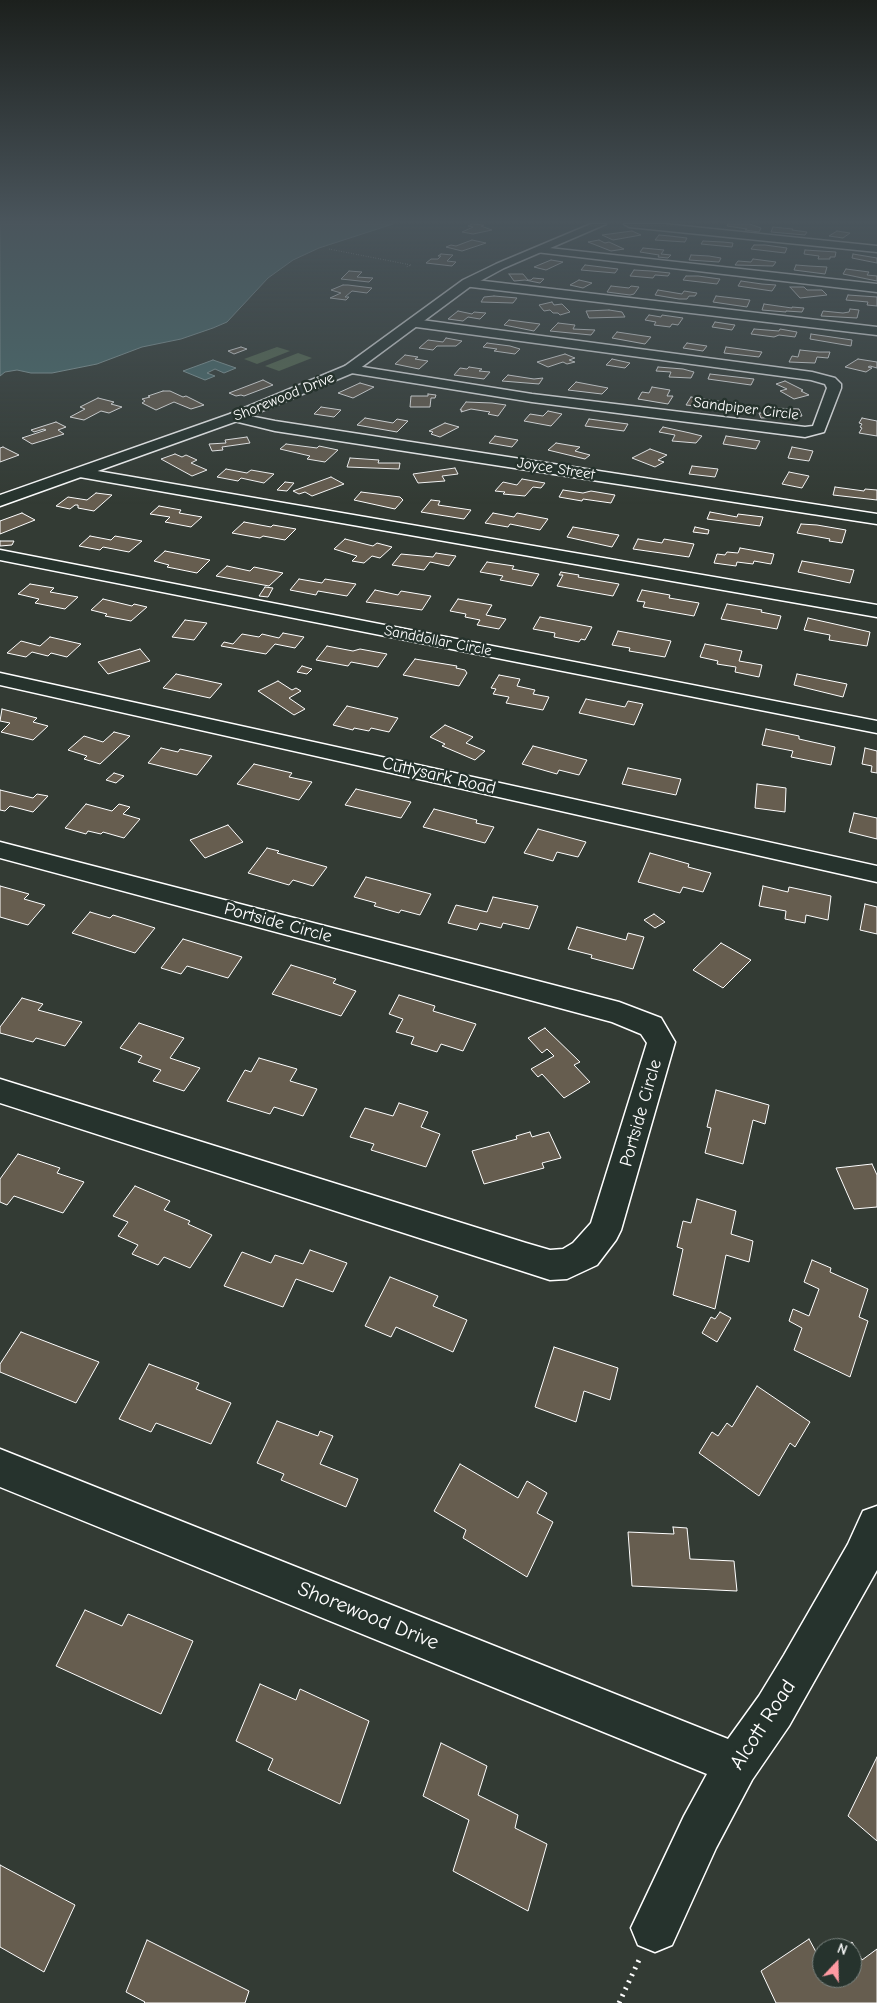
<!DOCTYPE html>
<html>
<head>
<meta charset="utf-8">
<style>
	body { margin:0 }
	#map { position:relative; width:877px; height:2003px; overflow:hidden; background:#333b34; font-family:"Comic Neue",sans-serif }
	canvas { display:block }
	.north { position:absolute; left:812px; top:1938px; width:50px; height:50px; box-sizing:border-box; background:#26332d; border:1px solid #7d8581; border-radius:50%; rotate:21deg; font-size:14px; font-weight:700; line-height:20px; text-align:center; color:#fff }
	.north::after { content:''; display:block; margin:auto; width:18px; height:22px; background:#ff9aa2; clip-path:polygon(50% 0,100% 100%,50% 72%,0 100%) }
</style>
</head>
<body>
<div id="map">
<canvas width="877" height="2003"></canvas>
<div class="north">N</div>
</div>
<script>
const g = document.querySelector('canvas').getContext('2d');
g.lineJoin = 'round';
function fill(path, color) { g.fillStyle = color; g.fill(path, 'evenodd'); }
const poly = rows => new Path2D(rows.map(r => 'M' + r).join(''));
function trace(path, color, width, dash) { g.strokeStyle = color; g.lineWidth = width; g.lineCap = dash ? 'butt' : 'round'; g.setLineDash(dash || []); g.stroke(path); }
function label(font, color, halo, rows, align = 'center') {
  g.font = font + ' "Comic Neue",sans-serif'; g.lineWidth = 5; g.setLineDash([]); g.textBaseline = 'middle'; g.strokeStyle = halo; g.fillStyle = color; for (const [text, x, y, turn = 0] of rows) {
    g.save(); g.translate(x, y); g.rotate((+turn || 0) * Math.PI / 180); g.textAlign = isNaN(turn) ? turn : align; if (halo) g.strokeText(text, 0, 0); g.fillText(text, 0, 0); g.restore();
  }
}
const green = poly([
	[277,347,290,351,257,364,244,359],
	[298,353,312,358,279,371,265,366]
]);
const water = poly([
	[0,224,393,224,319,248,293,260,268,278,227,322,213,328,181,339,142,347,97,364,52,373,31,373,17,370,5,372,0,376,0,224],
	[213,360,236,368,224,373,215,369,207,373,215,376,205,380,183,371,213,360]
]);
const building = poly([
	[472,224,484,225,481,226,492,230,473,234,462,232,473,227,468,226,472,224],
	[728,224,750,224,761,228,759,232,745,230,747,229,727,226,728,224],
	[773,227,793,229,792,230,807,232,805,235,771,232,773,227],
	[632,231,641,235,613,240,602,235,632,231],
	[837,231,850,233,843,238,829,236,837,231],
	[659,235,670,236,687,238,685,242,655,240,659,235],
	[472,240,486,243,462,251,446,247,451,245,456,246,472,240],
	[599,240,605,243,609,242,624,249,611,251,588,242,599,240],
	[703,241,723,242,733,243,732,247,701,244,703,241],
	[754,245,765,245,787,248,785,253,751,249,754,245],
	[643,248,664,250,661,254,671,255,668,258,658,257,659,255,640,252,643,248],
	[805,250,836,252,835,257,830,257,830,259,818,259,819,256,804,254,805,250],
	[441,254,453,255,447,261,456,262,452,266,426,263,431,259,438,259,441,256,438,256,441,254],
	[853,254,877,258,877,263,852,258,853,254],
	[691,255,709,256,721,258,719,262,689,260,691,255],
	[753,259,776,262,773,266,735,265,738,261,751,262,753,259],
	[551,260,563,262,546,270,534,267,551,260],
	[585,265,618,269,615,273,581,270,585,265],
	[796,265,809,266,827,267,825,274,794,270,796,265],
	[846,269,869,272,867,275,877,276,877,281,843,274,846,269],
	[634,270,651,271,670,273,668,276,655,275,653,278,630,276,634,270],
	[349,271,362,272,357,277,373,278,369,282,341,279,349,271],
	[509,274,523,274,528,280,531,280,533,278,544,279,540,283,525,280,514,281,509,274],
	[686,276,698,276,720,279,717,284,683,280,686,276],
	[579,280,592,283,583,288,570,285,579,280],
	[741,281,762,284,776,285,772,291,738,286,741,281],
	[343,285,348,285,372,288,367,293,352,291,345,297,349,297,346,300,330,298,341,293,331,290,343,285],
	[611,286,629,288,631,286,639,287,634,294,630,295,607,292,611,286],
	[790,287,804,287,807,290,822,290,827,295,800,298,790,287],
	[658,290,682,294,684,291,697,293,695,296,689,296,687,299,679,299,655,295,658,290],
	[848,295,877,297,877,306,867,305,868,302,846,300,848,295],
	[494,296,517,298,513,303,481,302,484,297,494,296],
	[716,296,750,300,747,307,713,302,716,296],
	[552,302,554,305,562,304,570,312,560,315,558,313,553,313,550,310,544,311,539,305,552,302],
	[764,304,792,308,792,307,804,308,802,312,786,311,786,312,762,310,764,304],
	[850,309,859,310,857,318,821,316,823,311,843,313,849,312,850,309],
	[609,310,622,312,625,317,589,318,586,311,609,310],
	[458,311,472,314,474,312,486,313,480,319,468,317,463,321,448,319,458,311],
	[649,315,661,317,662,315,683,318,678,325,672,324,670,327,654,325,656,322,645,320,649,315],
	[509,320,540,324,534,331,504,325,509,320],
	[715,322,735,325,732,330,712,327,715,322],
	[558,323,575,325,573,329,595,330,591,335,550,331,558,323],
	[754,329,779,331,780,329,797,332,795,337,779,335,774,337,751,334,754,329],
	[617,332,651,337,645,344,612,338,617,332],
	[811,334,852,340,851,346,810,339,811,334],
	[446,338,462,341,456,346,437,346,433,350,419,348,428,340,443,342,446,338],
	[487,343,510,346,520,349,515,354,494,351,497,349,483,347,487,343],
	[687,343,707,346,703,351,683,348,687,343],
	[241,347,247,349,234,354,228,351,241,347],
	[726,347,762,352,759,357,724,353,726,347],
	[800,350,819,352,830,352,828,358,817,357,815,363,789,362,792,356,798,357,800,350],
	[565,354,575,358,569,360,575,362,567,364,563,362,548,367,537,362,565,354],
	[405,355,418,357,415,359,428,361,419,369,395,364,405,355],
	[612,359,630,363,625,368,606,365,612,359],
	[858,359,877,362,877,368,870,366,868,367,872,368,866,372,845,367,858,359],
	[469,367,482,369,479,371,490,372,484,379,454,375,460,368,467,369,469,367],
	[658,367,683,369,694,372,691,378,669,377,671,372,656,371,658,367],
	[710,374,754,379,751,385,708,379,710,374],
	[508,375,534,379,543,378,539,384,502,381,508,375],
	[263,380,273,385,244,396,241,395,236,396,229,393,263,380],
	[785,381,803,390,801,391,809,395,794,399,780,391,787,389,776,384,785,381],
	[576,382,608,388,602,394,568,390,576,382],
	[360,383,374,387,353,398,338,393,360,383],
	[652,387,670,390,667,396,673,396,668,404,638,399,642,392,649,393,652,387],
	[163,391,170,391,183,397,186,396,204,405,191,409,174,402,156,410,142,403,145,401,142,399,150,397,148,396,163,391],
	[428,394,436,395,435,398,431,398,430,407,410,407,411,396,428,396,428,394],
	[691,397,730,403,726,409,686,405,691,397],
	[98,398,114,402,111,404,122,407,109,413,101,411,84,420,70,417,85,409,80,407,98,398],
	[466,402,492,403,506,405,498,416,488,414,490,412,471,409,461,412,462,410,460,410,466,402],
	[321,407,341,410,334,417,314,414,321,407],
	[772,408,799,409,802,416,761,418,759,413,774,413,772,408],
	[548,411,562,414,551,426,524,421,530,414,543,416,548,411],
	[365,418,393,423,397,419,408,421,397,432,357,425,365,418],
	[862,418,877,421,877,436,859,433,862,428,860,427,862,424,859,423,862,418],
	[589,419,628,424,624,431,585,426,589,419],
	[56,422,66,427,58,430,64,434,32,444,22,438,46,430,44,429,34,432,31,430,56,422],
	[445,423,459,427,440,437,431,434,433,432,429,431,445,423],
	[663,427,690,433,702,436,696,443,672,441,675,435,659,432,663,427],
	[495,436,518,440,512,447,489,443,495,436],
	[726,436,760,441,756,449,723,444,726,436],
	[247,437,250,443,222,447,223,450,212,451,209,444,226,443,225,440,247,437],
	[556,443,580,447,575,451,590,455,585,459,548,450,556,443],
	[286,444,317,448,319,446,338,450,325,462,307,459,310,456,280,449,286,444],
	[3,447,19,455,0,462,0,448,3,447],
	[792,447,813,451,809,461,788,458,792,447],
	[650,449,667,455,658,460,664,462,655,467,632,458,650,449],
	[175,454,182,457,186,455,197,460,191,463,207,470,192,476,161,459,175,454],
	[350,458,379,460,378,463,400,463,399,469,347,467,350,458],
	[692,466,718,469,715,477,689,474,692,466],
	[455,468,458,474,442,476,445,481,418,483,413,474,455,468],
	[226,469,247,473,251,470,274,474,264,483,241,478,238,481,217,477,226,469],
	[789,472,809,476,802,488,782,484,789,472],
	[331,477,344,484,312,496,305,492,299,494,293,491,331,477],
	[522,479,545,483,541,488,533,487,525,496,503,494,505,492,495,491,503,482,517,485,522,479],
	[285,482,294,483,287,491,277,490,285,482],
	[835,487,864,491,865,489,877,490,877,500,833,495,835,487],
	[563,490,583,493,591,491,615,495,611,503,583,499,582,501,559,497,563,490],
	[361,492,400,497,403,500,395,509,354,500,361,492],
	[96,493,112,495,94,511,78,508,78,505,75,505,70,509,56,506,68,497,87,500,96,493],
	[431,500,440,501,438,505,471,510,464,519,421,512,431,500],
	[159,506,181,510,179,513,202,517,191,527,165,522,170,517,150,514,159,506],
	[710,512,737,517,738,514,763,517,760,526,707,519,710,512],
	[22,513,35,520,0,534,0,521,22,513],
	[493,513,514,517,517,513,548,519,540,530,510,524,508,527,485,523,493,513],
	[244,522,271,527,273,525,296,529,285,540,263,536,260,538,232,533,244,522],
	[801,524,817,525,846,530,842,543,829,541,830,539,797,533,801,524],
	[573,527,619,535,612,547,567,537,573,527],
	[695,527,709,530,708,534,693,532,695,527],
	[90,536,111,540,115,536,142,541,129,552,103,547,100,550,79,546,90,536],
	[345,539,373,546,377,543,392,547,380,558,372,556,364,563,352,561,357,556,334,549,345,539],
	[638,539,662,543,664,539,694,544,689,557,633,549,638,539],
	[0,541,14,541,12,545,0,546,0,541],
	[740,548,774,554,771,564,754,561,753,564,737,562,736,566,714,563,717,554,725,555,727,552,738,553,740,548],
	[165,551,210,560,197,573,167,567,169,565,154,561,165,551],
	[436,553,456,556,449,566,430,562,424,570,392,565,401,554,433,557,436,553],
	[802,561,854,570,850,583,798,572,802,561],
	[487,562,514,566,512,569,539,574,532,586,500,580,503,576,480,572,487,562],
	[227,566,250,571,254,567,283,573,269,586,216,576,227,566],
	[561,572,579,575,578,577,619,584,613,596,557,586,563,575,559,575,561,572],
	[299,579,322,583,325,579,356,584,347,596,318,591,316,595,290,590,299,579],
	[30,584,54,588,50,592,78,597,65,609,35,603,39,599,18,594,30,584],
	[265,587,273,588,268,597,259,596,265,587],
	[375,590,398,595,401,591,431,596,422,610,366,602,375,590],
	[642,590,670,595,669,598,699,603,694,616,643,607,645,602,637,601,642,590],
	[103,599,132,606,134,604,147,607,131,621,105,616,107,614,91,610,103,599],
	[458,599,492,605,486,615,506,619,499,629,477,625,480,620,465,617,466,614,450,611,458,599],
	[727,604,762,610,761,612,781,616,777,629,721,619,727,604],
	[540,617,592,627,585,640,581,639,579,642,554,637,555,633,533,629,540,617],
	[808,618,870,632,867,646,829,640,830,635,804,630,808,618],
	[185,620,207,623,194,640,172,637,185,620],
	[618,631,671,641,665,657,629,651,630,648,612,645,618,631],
	[283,633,304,637,295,648,275,644,266,654,221,646,224,642,233,644,242,634,259,637,262,634,279,638,283,633],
	[50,637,81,644,67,657,51,653,48,656,32,652,26,657,7,653,21,641,40,646,50,637],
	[705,644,742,651,739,661,762,665,759,677,735,672,736,667,717,664,718,661,700,657,705,644],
	[327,646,353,651,360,649,387,654,378,667,351,662,348,666,316,660,327,646],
	[140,649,150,661,108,674,98,662,140,649],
	[415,659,457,666,456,668,465,670,467,673,459,686,403,675,415,659],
	[302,666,312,669,307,674,297,672,302,666],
	[176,674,222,684,210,698,163,688,176,674],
	[797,674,847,684,843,697,794,685,797,674],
	[499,675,520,679,517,686,535,690,533,694,549,697,543,710,506,703,509,697,493,694,496,689,491,688,499,675],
	[278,681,292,690,296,688,301,691,289,698,305,709,294,715,258,691,278,681],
	[586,699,625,707,628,701,643,704,634,725,579,713,586,699],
	[347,706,398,718,389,732,371,728,369,731,354,728,353,730,333,725,347,706],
	[2,709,37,718,33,722,48,726,33,740,1,732,10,723,0,721,2,709],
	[445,725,473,737,466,743,485,751,475,760,442,746,445,744,430,737,445,725],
	[766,729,799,736,799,739,835,747,831,765,791,757,793,751,762,745,766,729],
	[114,732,130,736,100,764,84,759,87,756,68,750,84,736,103,742,114,732],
	[533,746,587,760,579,775,559,770,557,774,522,764,533,746],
	[161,748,178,752,180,749,212,756,197,775,148,763,161,748],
	[865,748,877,751,877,773,871,772,872,766,862,764,865,748],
	[254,764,292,773,289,777,312,782,299,800,237,784,254,764],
	[628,768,681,779,676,795,622,784,628,768],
	[114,773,124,776,116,783,106,780,114,773],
	[757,784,786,788,785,812,755,808,757,784],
	[356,789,411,802,401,818,345,805,356,789],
	[0,790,33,798,37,794,48,796,33,812,10,806,5,811,0,810,0,790],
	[86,804,112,811,119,804,130,807,123,814,140,819,124,838,103,832,101,834,88,831,86,834,65,828,86,804],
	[434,809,477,820,476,823,494,827,485,843,423,827,434,809],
	[854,813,877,818,877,839,849,832,854,813],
	[228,825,243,842,205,858,190,840,228,825],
	[538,829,586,842,578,857,557,852,553,861,524,853,538,829],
	[267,848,279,851,277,853,327,867,313,886,293,880,289,885,248,873,267,848],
	[650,853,689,864,688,867,711,873,703,892,683,887,680,893,638,882,650,853],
	[366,877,431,894,420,915,401,910,399,913,374,906,376,903,354,897,366,877],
	[0,886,29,894,24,899,45,905,28,925,0,917,0,886],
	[763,886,788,892,789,887,831,896,828,920,806,915,805,923,785,919,786,911,759,906,763,886],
	[493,897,538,906,529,929,503,923,501,928,480,923,477,930,448,923,456,905,487,912,493,897],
	[865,904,877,907,877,934,860,930,865,904],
	[90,912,110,918,113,915,155,928,135,953,72,933,90,912],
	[654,914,665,922,655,928,644,920,654,914],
	[577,927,626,940,628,933,644,937,633,969,591,958,592,955,568,949,577,927],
	[183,939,242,957,228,978,187,966,181,974,161,968,183,939],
	[721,943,751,960,723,988,693,970,721,943],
	[291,965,336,979,333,983,356,991,341,1016,272,994,291,965],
	[399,995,435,1006,433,1011,476,1024,463,1051,441,1044,437,1052,411,1044,414,1037,396,1032,403,1019,389,1014,399,995],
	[22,998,43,1004,38,1010,82,1022,65,1046,36,1038,33,1042,0,1033,0,1027,22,998],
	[139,1023,184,1038,170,1058,200,1068,184,1091,153,1081,161,1070,138,1062,142,1056,120,1048,139,1023],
	[545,1028,580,1062,574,1065,590,1082,564,1098,542,1074,538,1077,531,1069,554,1056,547,1049,542,1053,528,1038,545,1028],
	[259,1058,297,1069,290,1081,317,1089,303,1116,274,1107,270,1114,227,1101,245,1070,251,1072,259,1058],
	[716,1090,769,1105,765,1124,753,1120,743,1164,705,1153,711,1128,707,1127,716,1090],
	[399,1103,428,1112,421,1127,440,1134,426,1167,371,1150,374,1144,350,1137,365,1108,393,1116,399,1103],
	[530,1132,532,1137,549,1132,561,1158,542,1163,544,1168,484,1184,472,1151,517,1139,516,1136,530,1132],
	[18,1154,60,1168,57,1173,84,1182,63,1213,14,1196,7,1205,0,1202,0,1179,18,1154],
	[872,1164,877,1175,877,1207,854,1209,836,1168,872,1164],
	[135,1186,170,1201,164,1210,190,1221,188,1224,212,1235,190,1268,164,1257,158,1265,132,1254,138,1245,118,1236,128,1222,113,1216,135,1186],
	[697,1199,736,1211,731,1234,753,1241,749,1262,726,1255,715,1309,673,1295,683,1249,677,1247,683,1221,691,1223,697,1199],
	[310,1250,347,1263,333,1292,296,1279,283,1307,224,1286,242,1252,271,1263,275,1255,303,1264,310,1250],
	[812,1260,831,1268,830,1272,868,1289,859,1317,868,1321,850,1377,794,1350,802,1328,789,1321,793,1309,809,1316,819,1289,804,1282,812,1260],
	[390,1277,438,1296,433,1306,467,1320,453,1352,396,1327,391,1337,365,1326,390,1277],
	[720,1312,731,1318,717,1342,702,1333,711,1317,715,1319,720,1312],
	[21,1332,99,1362,76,1403,0,1372,0,1364,21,1332],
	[554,1347,618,1368,610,1400,584,1391,576,1422,535,1407,554,1347],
	[149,1364,199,1383,196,1389,231,1403,211,1444,156,1423,151,1432,119,1419,149,1364],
	[757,1386,810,1422,795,1447,790,1443,759,1496,699,1453,712,1432,718,1436,727,1423,732,1427,757,1386],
	[277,1421,318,1436,320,1431,333,1436,320,1464,358,1479,346,1507,281,1480,284,1474,257,1463,277,1421],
	[460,1464,518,1498,527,1481,547,1493,537,1513,553,1522,527,1577,463,1538,466,1530,434,1511,460,1464],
	[673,1527,687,1528,690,1559,734,1561,737,1591,632,1586,628,1532,674,1534,673,1527],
	[85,1610,122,1626,128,1614,193,1641,161,1714,56,1666,85,1610],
	[260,1684,296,1700,300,1689,369,1721,340,1804,268,1770,273,1759,236,1741,260,1684],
	[441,1743,487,1766,478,1795,518,1815,515,1828,547,1844,528,1911,453,1871,469,1820,423,1796,441,1743],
	[877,1757,877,1841,848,1816,877,1757],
	[0,1865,75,1905,44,1972,0,1947,0,1865],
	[809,1939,822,1963,822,1978,852,1978,852,1948,844,1948,852,1942,862,1960,877,1949,877,2003,776,2003,761,1971,809,1939],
	[147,1940,249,1991,245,2003,144,2003,145,2002,126,1992,147,1940]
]);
const pathFar1 = poly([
	[329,249,411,265,406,267]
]);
const path = poly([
	[619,2003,639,1960]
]);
const minor = poly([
	[624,224,664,224,877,246,877,252,629,227,624,224],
	[540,247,877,284,877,292,536,252,534,250,536,248,540,247],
	[467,279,877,327,877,335,463,286,461,283,467,279],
	[414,319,812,372,835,378,841,384,841,388,824,432,805,437,532,402,345,372,343,369,345,366,350,365,532,394,805,427,813,426,827,388,825,384,811,380,409,326,408,323,414,319],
	[235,413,275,421,877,514,877,524,275,431,230,420,228,417,230,414,235,413],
	[80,468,877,605,877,617,74,476,72,473,74,470,80,468],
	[0,550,877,721,877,733,0,560,0,550],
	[0,673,877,866,877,882,0,685,0,673],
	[0,842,619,1002,661,1018,675,1042,621,1230,616,1240,597,1265,567,1279,550,1280,0,1103,0,1079,526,1243,550,1250,563,1249,573,1243,591,1223,647,1043,641,1034,612,1022,0,858,0,842],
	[0,1449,728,1739,759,1696,784,1655,848,1544,863,1511,877,1506,877,1570,789,1726,752,1780,716,1848,672,1945,655,1952,638,1945,631,1928,684,1816,707,1774,0,1487,0,1449]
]);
const tertiary = poly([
	[591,224,606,224,504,268,471,286,355,372,240,420,0,506,0,495,230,414,345,366,463,280,496,264,591,224]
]);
const farStreetnames = [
	["Shorewood Drive",284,397,-22],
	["Sandpiper Circle",746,409,7],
	["Joyce Street",556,469,9],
	["Sanddollar Circle",438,641,11]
];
const streetNames = [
	["Cuttysark Road",439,776,13],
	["Portside Circle",278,923,15],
	["Portside Circle",641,1113,-74]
];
const nearStreetnames = [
	["Shorewood Drive",368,1616,22],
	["Alcott Road",763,1725,-57]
];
fill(green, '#596e52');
fill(water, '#4a6f6f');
trace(water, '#92a9a9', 1);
fill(building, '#665d4f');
trace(building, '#fff', 1);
trace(minor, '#fff', 3);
trace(tertiary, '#fff', 3);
trace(pathFar1, '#fff', 1, [0.5, 2]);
trace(path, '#fff', 5, [2, 5.5]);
fill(minor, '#26332d');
fill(tertiary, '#26332d');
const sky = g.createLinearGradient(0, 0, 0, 505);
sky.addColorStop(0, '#1c201d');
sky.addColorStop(0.44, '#4a555c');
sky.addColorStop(1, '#4a555c00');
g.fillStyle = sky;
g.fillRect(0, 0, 877, 505);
label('15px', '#fff', '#26332d', farStreetnames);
label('18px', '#fff', '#26332d', streetNames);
label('21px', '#fff', '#26332d', nearStreetnames);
</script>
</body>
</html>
